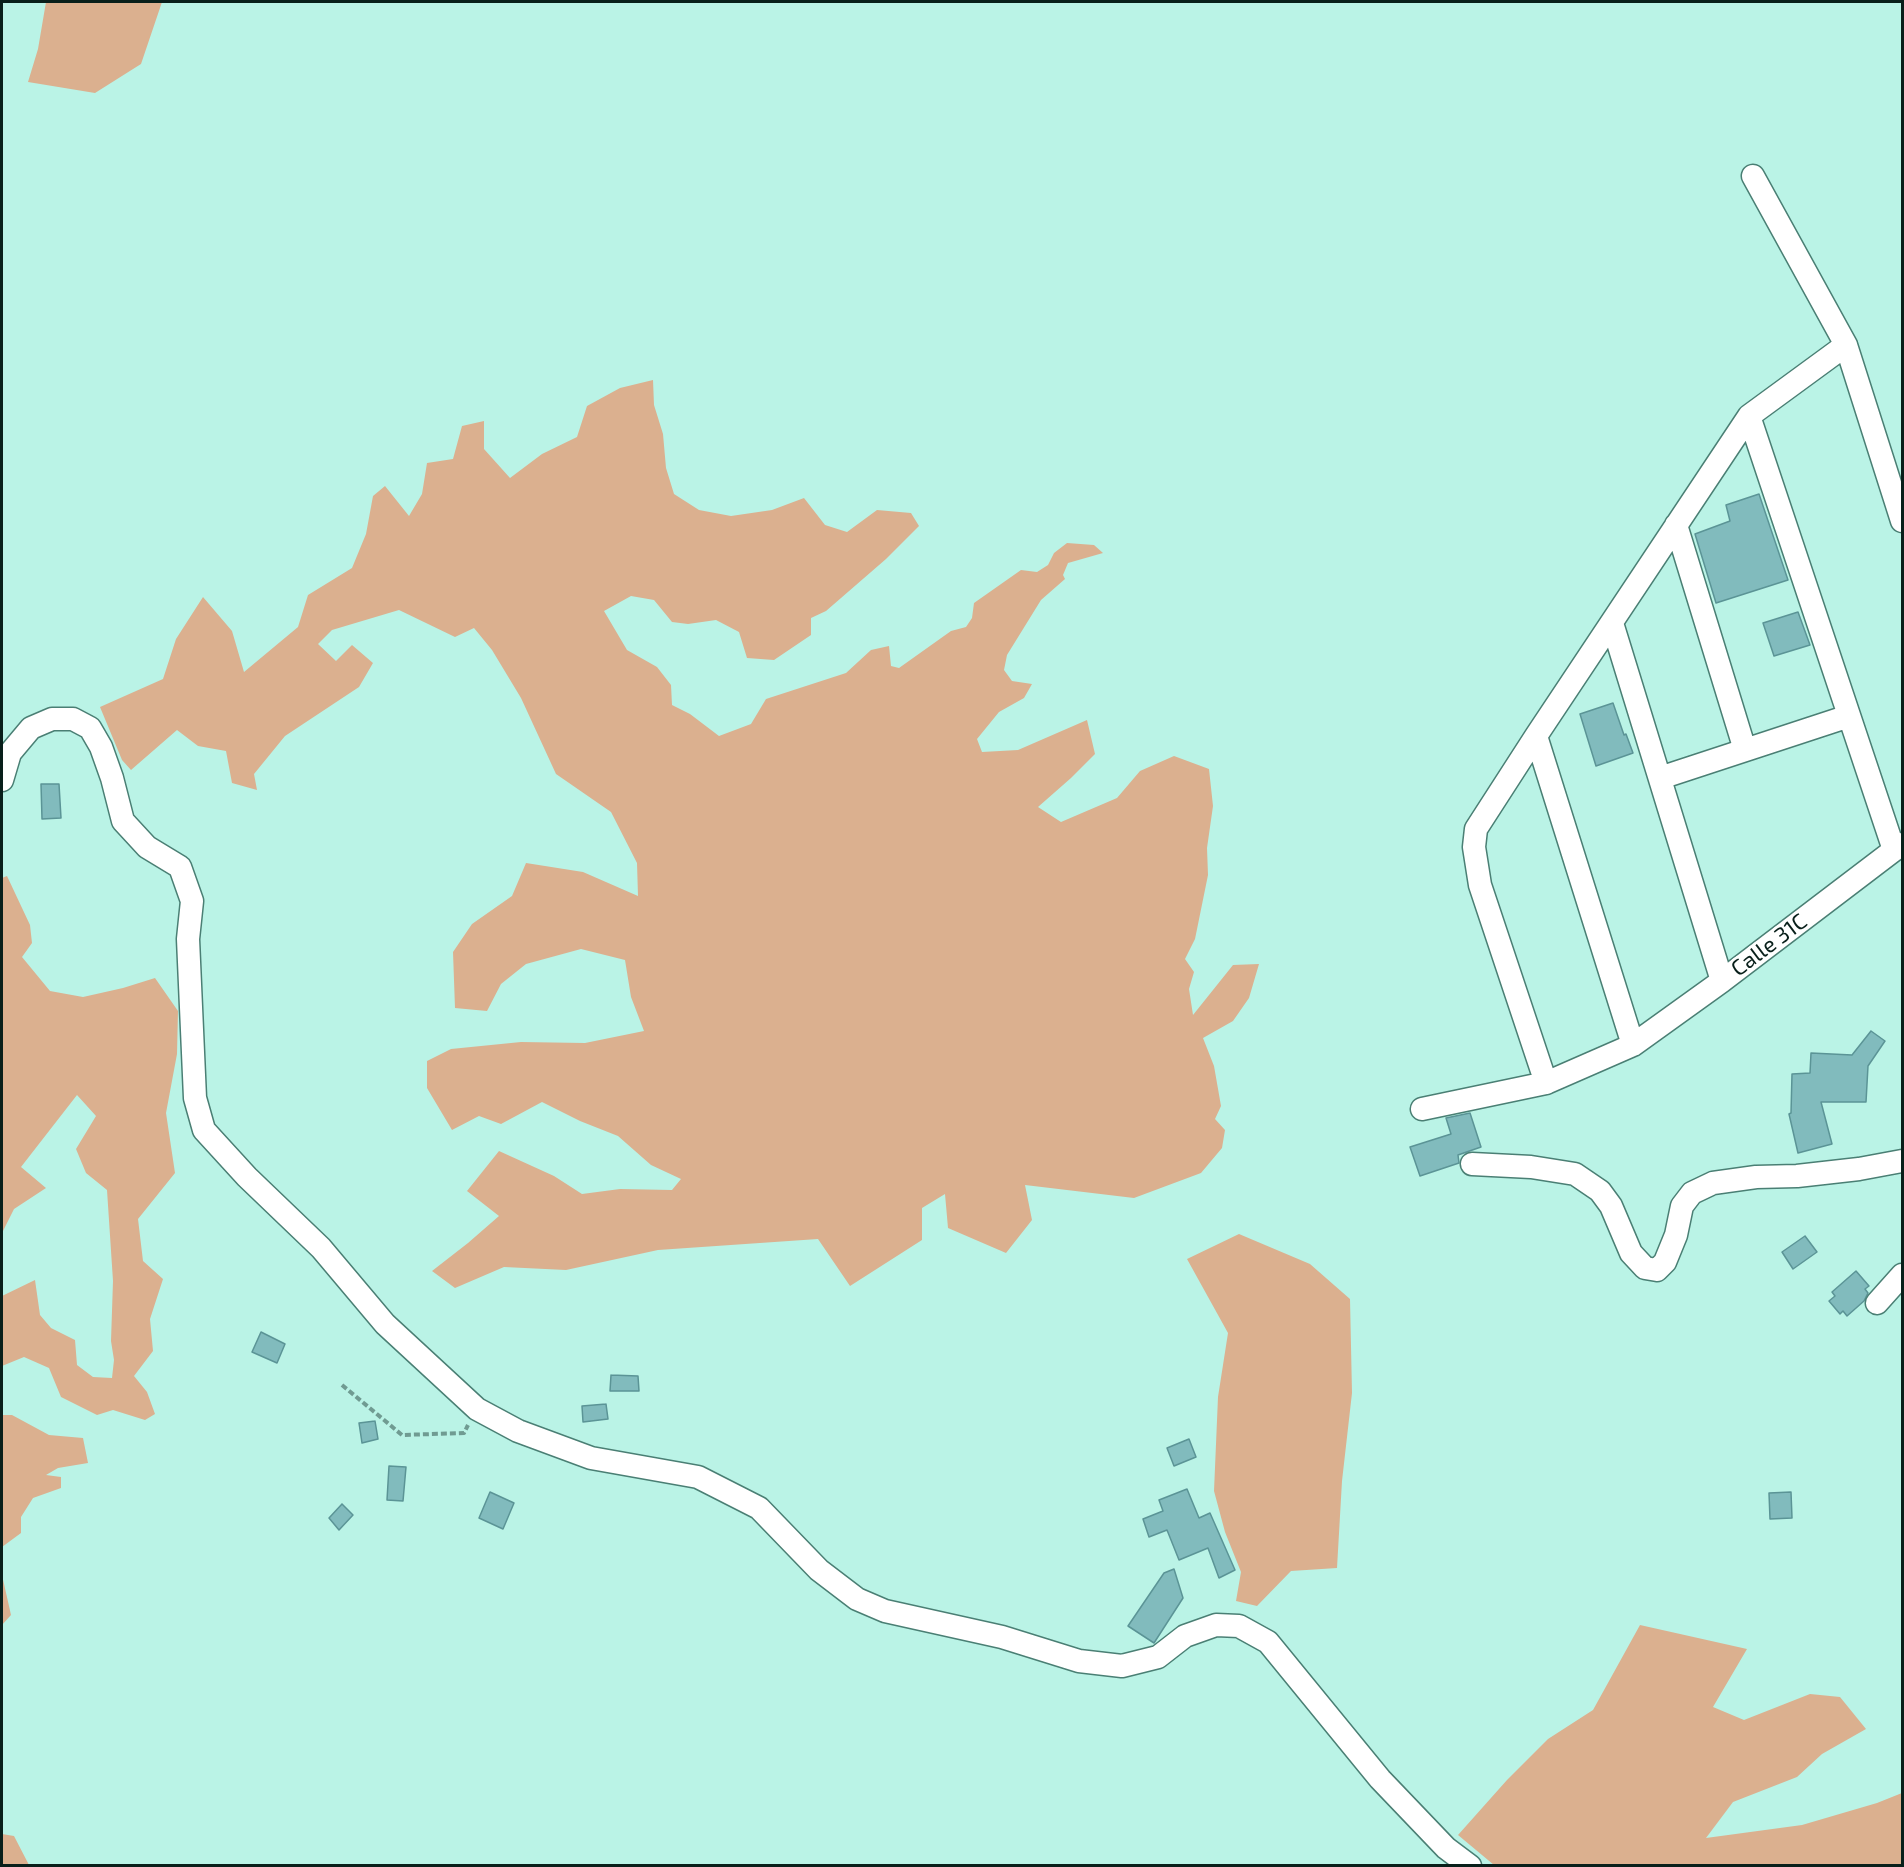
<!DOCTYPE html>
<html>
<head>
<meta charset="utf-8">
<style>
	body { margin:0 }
	#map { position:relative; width:1904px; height:1867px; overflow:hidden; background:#baf3e6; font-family:"Exo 2",sans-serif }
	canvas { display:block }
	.frame { position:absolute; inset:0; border:3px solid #081f1a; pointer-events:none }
</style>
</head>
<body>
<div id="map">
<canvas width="1904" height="1867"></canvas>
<div class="frame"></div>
</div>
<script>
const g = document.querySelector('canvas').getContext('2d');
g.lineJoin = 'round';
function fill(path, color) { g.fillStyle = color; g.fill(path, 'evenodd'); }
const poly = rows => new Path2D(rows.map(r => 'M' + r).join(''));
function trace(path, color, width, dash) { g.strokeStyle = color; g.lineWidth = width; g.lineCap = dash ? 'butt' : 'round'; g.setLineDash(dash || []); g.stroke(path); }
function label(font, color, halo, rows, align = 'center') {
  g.font = font + ' "Exo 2",sans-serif'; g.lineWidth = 5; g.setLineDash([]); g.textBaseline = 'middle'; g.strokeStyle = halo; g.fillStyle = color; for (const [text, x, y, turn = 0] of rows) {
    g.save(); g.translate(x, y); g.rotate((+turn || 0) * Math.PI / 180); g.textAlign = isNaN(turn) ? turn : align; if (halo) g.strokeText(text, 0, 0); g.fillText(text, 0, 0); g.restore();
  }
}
const green = poly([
	[46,2,162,2,141,64,95,93,28,82,38,49],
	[653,380,654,405,663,434,666,468,674,494,699,510,731,516,772,510,804,498,825,525,847,532,877,510,911,513,919,526,886,559,826,611,811,618,811,635,774,660,747,658,739,632,716,620,688,624,672,622,654,600,631,596,604,611,627,650,657,667,671,685,672,705,690,714,719,736,751,724,766,699,846,673,871,650,889,646,891,666,899,668,951,631,966,627,972,618,974,603,1021,570,1037,572,1048,565,1054,553,1067,543,1094,545,1103,553,1068,563,1063,575,1065,579,1041,600,1007,655,1004,670,1012,681,1032,684,1024,698,999,712,977,739,982,752,1018,750,1087,720,1095,754,1071,778,1038,807,1061,822,1117,798,1140,771,1174,756,1209,769,1213,806,1207,848,1208,875,1195,939,1185,959,1194,972,1189,989,1193,1015,1233,965,1259,964,1249,998,1233,1021,1203,1038,1214,1066,1221,1106,1215,1119,1225,1130,1222,1148,1201,1173,1134,1198,1025,1185,1032,1220,1006,1253,948,1228,945,1194,922,1208,922,1240,850,1286,818,1239,658,1250,566,1270,504,1267,455,1288,432,1271,468,1243,499,1216,467,1191,499,1151,554,1176,582,1194,620,1189,672,1190,681,1179,651,1165,618,1136,580,1121,542,1102,501,1124,479,1116,452,1130,427,1088,427,1061,451,1049,521,1042,585,1043,644,1031,631,997,625,960,581,949,526,964,501,984,487,1011,455,1008,453,952,472,924,512,896,526,863,583,872,638,896,637,863,611,812,556,774,521,698,492,650,474,628,455,637,399,610,332,630,318,644,336,661,352,645,373,663,359,687,285,736,254,774,257,790,232,783,226,751,198,746,177,730,131,770,122,760,100,707,163,679,176,639,203,597,232,631,244,672,298,627,308,595,352,568,366,534,373,496,385,486,409,516,422,494,427,463,453,459,462,426,484,421,484,449,510,478,542,454,577,437,587,406,620,388],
	[7,876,30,925,32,943,22,957,50,991,83,997,123,988,155,978,178,1011,177,1054,166,1113,175,1173,138,1219,143,1261,163,1279,150,1319,153,1351,134,1376,147,1392,155,1414,145,1420,113,1410,97,1415,61,1397,49,1368,24,1357,2,1366,2,1296,35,1280,40,1315,51,1328,75,1340,77,1365,93,1377,112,1378,114,1360,111,1341,113,1281,107,1190,86,1173,76,1149,96,1116,77,1095,21,1167,46,1188,14,1209,2,1233,2,878],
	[1239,1234,1310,1264,1350,1299,1352,1393,1342,1481,1337,1568,1291,1571,1257,1606,1236,1601,1241,1572,1225,1532,1214,1491,1218,1397,1228,1333,1187,1259],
	[2,1415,12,1415,49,1435,83,1438,88,1463,58,1468,46,1475,61,1477,61,1488,33,1498,21,1517,21,1533,2,1547],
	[2,1575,11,1615,2,1625],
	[1640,1625,1747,1649,1713,1707,1744,1720,1810,1694,1840,1697,1866,1729,1822,1754,1797,1777,1733,1802,1706,1838,1802,1825,1877,1803,1902,1793,1902,1865,1494,1865,1458,1835,1507,1780,1548,1739,1593,1710],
	[2,1834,14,1836,29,1865,2,1865]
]);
const building = poly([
	[1759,494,1788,580,1716,603,1695,534,1730,521,1726,505,1759,494],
	[1798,612,1810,645,1774,656,1763,623,1798,612],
	[1613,703,1624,735,1626,734,1633,753,1596,766,1580,714,1613,703],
	[41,784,59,784,61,818,42,819,41,784],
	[1871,1031,1885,1041,1868,1066,1866,1102,1821,1102,1832,1144,1798,1153,1789,1114,1791,1113,1792,1074,1810,1073,1811,1053,1852,1055,1871,1031],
	[1470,1113,1481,1147,1458,1155,1459,1163,1420,1176,1410,1147,1451,1134,1446,1118,1470,1113],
	[1805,1236,1817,1252,1793,1269,1782,1252,1805,1236],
	[1856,1271,1869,1286,1865,1289,1868,1293,1864,1301,1847,1316,1843,1311,1840,1314,1829,1301,1835,1296,1832,1292,1856,1271],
	[261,1332,285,1344,277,1363,252,1352,261,1332],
	[611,1375,638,1376,639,1391,610,1391,611,1375],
	[606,1404,608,1419,583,1422,582,1406,606,1404],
	[375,1421,378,1439,362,1443,359,1423,375,1421],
	[1189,1439,1196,1457,1174,1466,1167,1448,1189,1439],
	[389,1466,406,1467,403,1501,387,1500,389,1466],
	[1187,1489,1199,1518,1210,1513,1235,1570,1219,1578,1208,1548,1179,1560,1167,1530,1149,1537,1143,1519,1163,1511,1159,1500,1187,1489],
	[490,1492,514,1503,503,1529,479,1518,490,1492],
	[1791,1492,1792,1518,1770,1519,1769,1493,1791,1492],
	[342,1504,353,1515,339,1530,329,1518,342,1504],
	[1174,1569,1183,1598,1154,1643,1128,1626,1164,1573,1174,1569]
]);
const path = poly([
	[342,1385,402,1435,464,1433,468,1425]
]);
const minor = poly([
	[1753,176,1846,345,1902,521],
	[1749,416,1894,850],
	[1676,525,1745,750],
	[1612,623,1722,981],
	[1536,736,1633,1045],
	[1660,778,1849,716],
	[2,780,10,753,31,728,52,719,73,719,90,728,101,747,112,778,123,821,147,847,180,867,192,901,188,939,195,1098,204,1130,247,1177,321,1248,385,1324,477,1409,518,1431,591,1458,698,1477,759,1508,819,1570,857,1599,885,1611,1002,1637,1079,1661,1122,1666,1158,1657,1185,1636,1216,1625,1239,1626,1268,1642,1380,1779,1446,1848,1470,1866],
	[1546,1083,1480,885,1474,847,1476,829,1536,736,1749,416,1846,345],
	[1422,1109,1546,1083,1633,1045,1722,981,1902,844],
	[1472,1164,1531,1167,1575,1174,1600,1191,1611,1206,1631,1253,1645,1268,1657,1270,1665,1262,1676,1235,1682,1206,1692,1193,1713,1183,1756,1177,1797,1176,1859,1169,1902,1161],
	[1877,1303,1902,1275]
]);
const streetNames = [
	["Calle 31C",1769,945,-37]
];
fill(green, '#dbb08f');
fill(building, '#81bbbd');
trace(building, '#5b9496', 1.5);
trace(minor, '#4a7f74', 25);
trace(path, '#709b92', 4, [6, 3]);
trace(minor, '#fff', 22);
label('22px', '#081f1a', '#fff', streetNames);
</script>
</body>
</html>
